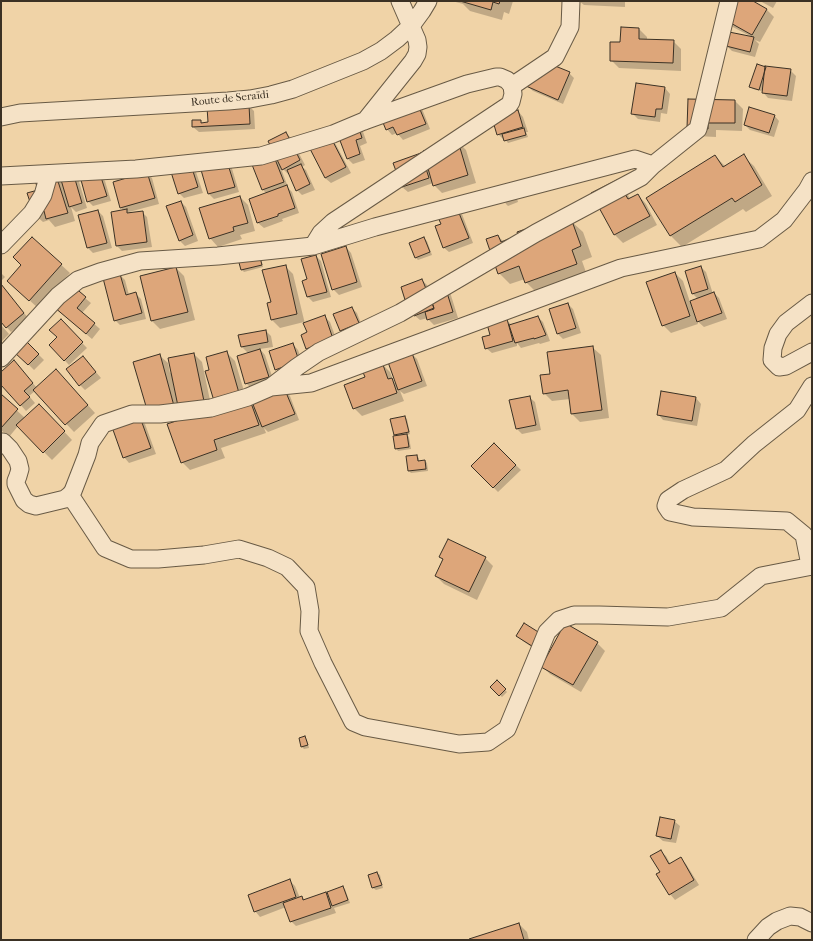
<!DOCTYPE html>
<html>
<head>
<meta charset="utf-8">
<style>
	body { margin:0 }
	#map { position:relative; width:813px; height:941px; overflow:hidden; background:#f0d3a7; font-family:"IM FELL French Canon",serif }
	canvas { display:block }
	.frame { position:absolute; inset:0; border:2px solid #3b3124; pointer-events:none }
</style>
</head>
<body>
<div id="map">
<canvas width="813" height="941"></canvas>
<div class="frame"></div>
</div>
<script>
const g = document.querySelector('canvas').getContext('2d');
g.lineJoin = 'round';
function fill(path, color) { g.fillStyle = color; g.fill(path, 'evenodd'); }
const poly = rows => new Path2D(rows.map(r => 'M' + r).join(''));
function trace(path, color, width, dash) { g.strokeStyle = color; g.lineWidth = width; g.lineCap = dash ? 'butt' : 'round'; g.setLineDash(dash || []); g.stroke(path); }
function label(font, color, halo, rows, align = 'center') {
  g.font = font + ' "IM FELL French Canon",serif'; g.lineWidth = 3; g.setLineDash([]); g.textBaseline = 'middle'; g.strokeStyle = halo; g.fillStyle = color; for (const [text, x, y, turn = 0] of rows) {
    g.save(); g.translate(x, y); g.rotate((+turn || 0) * Math.PI / 180); g.textAlign = isNaN(turn) ? turn : align; if (halo) g.strokeText(text, 0, 0); g.fillText(text, 0, 0); g.restore();
  }
}
const shadow = poly([
	[452,1,513,1,509,14,504,12,502,20,470,11,463,4],
	[579,1,625,1,625,7,584,5],
	[751,1,766,9,774,17,760,42,755,40,759,44,755,57,732,51,727,46,752,37,729,25],
	[760,1,777,1,773,8],
	[639,29,647,37,647,40,673,41,681,49,681,71,619,68,611,60,621,43],
	[766,68,790,70,796,76,792,101,768,98,761,90,761,91,753,89,751,87],
	[569,73,574,78,563,104,533,91,527,86],
	[665,88,670,94,667,114,661,113,660,122,638,119,633,114],
	[419,101,430,129,403,140,397,133,392,135,387,129],
	[735,101,743,109,742,131,716,130,716,137,696,136,688,128],
	[249,106,254,111,255,129,199,132,193,127,193,121,200,121,203,124,209,123],
	[518,111,523,117,528,132,526,132,528,137,508,143,505,139,503,139,498,134],
	[774,115,779,121,774,137,750,130,745,125],
	[362,129,367,143,360,146,365,160,353,164,348,159,337,130],
	[286,133,291,138,305,165,302,167,306,170,315,190,302,195,297,190,289,174,288,174,280,166,288,187,288,188,292,192,299,213,282,219,283,221,264,228,258,223,267,194,263,190,273,149],
	[333,139,351,173,331,183,325,178],
	[458,142,466,150,476,183,442,193,434,185,433,183,408,192,402,187,394,163],
	[715,156,726,167,743,156,754,166,772,196,746,212,743,209,682,247,671,236,647,198],
	[230,162,239,192,214,199,209,194,200,164],
	[191,166,196,172,203,193,184,198,179,193],
	[147,173,152,178,159,204,125,213,142,212,147,217,152,247,122,251,117,246,112,213,124,211,121,208],
	[44,175,77,175,87,208,76,212,71,207,75,221,55,227,49,220,43,222,34,214,39,191],
	[100,175,105,181,111,201,93,206,88,201],
	[625,189,630,199,638,195,646,204,657,225,623,243,615,235,593,194],
	[516,195,518,202,508,206,506,204,503,197],
	[240,197,248,205,255,231,240,235,242,239,218,247,210,238],
	[181,202,186,207,198,241,185,246,179,240],
	[457,209,462,214,473,243,449,252,443,247,442,224],
	[98,211,103,216,112,248,93,253,88,248,79,216],
	[572,222,583,232,592,257,582,261,587,275,537,293,526,282,525,279,510,284,499,273,498,236,504,242],
	[32,238,70,273,38,308,8,281,22,265],
	[424,238,427,241,432,255,418,260,416,258,411,244],
	[346,247,351,253,362,287,339,295,333,289],
	[316,256,321,261,331,297,313,302,308,297,303,281,308,280],
	[261,258,263,267,244,272,242,270],
	[285,266,293,274,305,324,324,316,330,322,338,344,312,353,307,348,308,333,304,322,280,328,272,320,272,303],
	[701,267,706,272,713,294,714,293,719,298,727,319,704,327,696,320,698,324,671,333,663,325,675,273,683,281,690,302,698,299,693,294,686,271],
	[176,268,184,276,195,320,160,329,152,321],
	[1,273,5,277,1,281],
	[120,275,125,280,129,295,136,294,141,299,146,319,120,325,115,320],
	[422,280,427,285,429,288,449,289,458,318,434,325,428,319,428,318,420,320,414,315],
	[1,285,29,319,11,332,1,321],
	[85,298,91,303,82,313,100,329,92,339,61,313],
	[568,304,573,309,581,333,563,339,558,334],
	[352,308,357,313,363,329,346,336,341,330],
	[538,317,543,322,550,341,540,344,539,343,521,348,517,343,517,346,492,353,486,348,506,320,512,325],
	[61,321,87,348,69,365,50,345,58,338],
	[1,325,9,334,1,342],
	[266,331,271,336,273,347,260,349,265,355,274,382,252,389,246,383,248,353,242,347],
	[26,342,44,360,34,370,16,352],
	[293,344,298,350,304,367,281,374,276,369],
	[592,347,601,355,609,418,580,422,572,414,570,399,552,401,544,393,551,374],
	[227,353,235,361,247,401,257,410,285,391,290,396,299,420,268,432,264,428,266,433,221,448,225,458,190,470,182,462,187,419,157,421,159,355,168,363,170,373,194,354,202,362,212,410,221,407,210,370],
	[412,354,417,359,427,386,404,394,400,391,404,401,362,416,354,408,366,378,382,364,390,372,394,382,398,386],
	[83,357,101,378,85,390,80,385],
	[19,367,37,388,64,379,95,413,74,432,35,391,29,396,35,403,26,411,1,383,1,373],
	[1,396,25,418,39,405,72,440,52,460,18,426,9,437,1,430],
	[529,397,535,402,541,430,522,434,517,429,511,401],
	[696,398,701,404,697,426,663,420,658,414],
	[405,417,407,419,410,434,407,435,409,437,411,449,398,451,396,448,397,437,395,435],
	[140,419,145,424,156,454,129,463,124,457],
	[494,444,521,470,498,492,472,466],
	[416,456,419,458,419,462,425,461,427,463,428,471,411,473,409,471],
	[440,557,485,558,493,566,477,600,444,584,436,576,444,560],
	[525,625,540,653,523,641,517,636],
	[597,643,605,651,581,692,550,674,542,666],
	[497,681,507,692,502,697,492,687],
	[305,737,307,740,309,748,304,749,302,747],
	[674,821,680,826,676,843,663,841,657,836],
	[660,851,666,856,671,865,681,859,686,864,699,885,675,900,670,894,661,872],
	[377,873,380,875,383,888,376,890,373,888],
	[290,881,295,886,300,898,302,897,305,900,326,893,330,897,343,887,345,889,350,903,334,908,336,913,296,926,291,921,286,907,260,917,255,911],
	[519,924,527,932,529,940,471,940]
]);
const building = poly([
	[460,1,500,1,499,4,493,2,491,10,460,1],
	[721,1,753,1,767,9,752,35,720,17,721,1],
	[621,27,639,28,639,39,674,40,673,63,610,61,610,42,620,42,621,27],
	[729,32,754,37,750,52,726,46,729,32],
	[538,59,570,72,558,100,526,86,538,59],
	[757,64,766,67,759,90,749,87,757,64],
	[765,66,791,69,787,96,762,93,765,66],
	[636,83,665,87,662,109,656,109,655,117,631,114,636,83],
	[414,95,426,124,397,135,393,127,386,130,377,108,414,95],
	[688,99,735,100,735,123,708,123,708,129,687,128,688,99],
	[249,105,250,124,192,127,192,120,201,120,201,123,208,122,207,107,249,105],
	[749,107,775,115,769,133,744,125,749,107],
	[518,110,523,127,497,135,492,118,518,110],
	[357,122,362,138,356,140,360,154,347,159,336,130,357,122],
	[524,128,526,135,504,141,502,134,524,128],
	[286,132,300,160,282,170,268,141,286,132],
	[328,132,346,167,325,178,307,143,328,132],
	[458,141,468,175,433,186,423,151,458,141],
	[271,149,284,182,262,190,249,157,271,149],
	[421,153,429,178,402,187,393,163,421,153],
	[744,154,762,185,735,202,732,198,670,236,646,198,715,155,723,167,744,154],
	[225,155,235,187,208,194,199,163,225,155],
	[301,164,310,184,296,191,287,170,301,164],
	[191,165,198,187,178,194,171,172,191,165],
	[72,169,82,203,69,207,59,173,72,169],
	[147,172,155,198,120,208,113,182,147,172],
	[100,174,107,196,87,202,81,180,100,174],
	[56,175,68,213,46,219,44,211,34,214,27,193,38,190,34,177,56,175],
	[617,180,628,199,638,194,650,216,614,235,591,193,617,180],
	[287,185,295,208,278,214,278,216,257,223,249,199,287,185],
	[240,196,248,223,233,227,234,231,209,239,199,208,240,196],
	[181,201,193,235,179,241,166,206,181,201],
	[457,208,469,238,443,248,435,226,441,224,437,215,457,208],
	[127,209,127,213,143,211,147,242,116,246,111,212,127,209],
	[98,210,107,243,87,248,78,215,98,210],
	[572,221,581,246,572,250,577,264,525,283,519,266,498,274,486,239,498,235,501,242,518,235,517,232,540,224,572,221],
	[32,237,62,264,29,301,7,281,21,265,13,257,32,237],
	[424,237,430,252,415,258,409,243,424,237],
	[346,246,357,282,332,290,321,254,346,246],
	[259,254,262,265,241,270,238,259,259,254],
	[316,255,327,292,307,297,302,281,307,279,301,259,316,255],
	[286,265,297,314,271,320,267,303,271,302,262,270,286,265],
	[701,266,708,289,692,294,685,271,701,266],
	[176,267,188,312,151,321,140,276,176,267],
	[675,272,690,316,662,326,646,282,675,272],
	[120,274,126,295,136,292,142,313,114,321,103,278,120,274],
	[422,279,434,308,414,316,408,302,406,303,401,287,422,279],
	[444,283,453,312,427,320,425,312,434,309,428,287,444,283],
	[1,284,24,313,6,328,1,322,1,284],
	[73,286,86,297,77,308,95,323,86,334,54,307,73,286],
	[714,292,722,313,697,322,690,301,714,292],
	[568,303,576,328,557,334,549,309,568,303],
	[352,307,359,323,340,331,333,314,352,307],
	[325,315,333,339,306,349,301,335,307,332,303,323,325,315],
	[538,316,546,335,534,339,534,338,515,343,509,325,538,316],
	[61,319,83,342,64,361,49,345,57,337,49,330,61,319],
	[507,319,513,341,485,349,482,337,490,335,487,324,507,319],
	[266,330,268,342,241,347,238,335,266,330],
	[26,341,39,354,28,365,14,352,26,341],
	[293,343,299,361,275,370,269,351,293,343],
	[593,346,602,410,571,414,568,390,543,394,540,375,550,374,547,352,593,346],
	[260,349,269,377,245,384,237,356,260,349],
	[227,351,239,393,214,401,205,371,209,370,206,357,227,351],
	[194,353,205,406,179,411,168,358,194,353],
	[412,353,422,381,398,390,388,362,412,353],
	[160,354,174,406,148,413,133,362,160,354],
	[83,356,96,372,79,386,66,369,83,356],
	[14,360,33,383,24,391,30,397,20,406,1,385,1,372,14,360],
	[382,362,388,379,392,378,397,393,353,409,344,385,365,377,362,370,382,362],
	[56,369,88,405,65,425,33,390,56,369],
	[285,390,295,414,262,427,252,402,285,390],
	[661,391,696,397,692,421,657,415,661,391],
	[1,394,18,409,1,428,1,394],
	[530,396,536,425,516,429,509,400,530,396],
	[251,403,259,425,214,440,217,450,181,463,167,424,222,406,251,403],
	[39,404,65,431,43,453,16,425,39,404],
	[405,416,409,432,394,435,390,419,405,416],
	[140,417,151,448,123,458,112,427,140,417],
	[407,434,409,447,395,449,393,436,407,434],
	[494,443,516,465,493,488,471,466,494,443],
	[417,455,418,461,425,460,426,469,408,471,406,456,417,455],
	[448,539,486,557,469,592,435,576,443,559,439,557,448,539],
	[524,623,543,635,535,648,516,636,524,623],
	[565,623,598,642,573,685,541,667,565,623],
	[497,680,506,689,499,696,490,687,497,680],
	[305,736,308,745,301,747,299,738,305,736],
	[660,817,675,820,671,839,656,836,660,817],
	[661,850,669,864,681,857,694,880,669,895,656,874,660,872,650,856,661,850],
	[377,872,382,885,372,888,368,875,377,872],
	[290,879,296,897,254,912,248,895,290,879],
	[343,886,348,900,332,906,327,892,343,886],
	[326,892,331,908,290,922,283,903,302,896,303,900,326,892],
	[519,923,524,940,470,940,469,939,519,923]
]);
const minor = poly([
	[1,117,20,113,228,101,250,99,271,95,293,89,363,61,381,51,397,39,411,26,422,11,428,1],
	[365,121,413,61,417,54,418,47,417,40,400,1],
	[1,176,136,169,261,156,333,134,364,121,467,84,496,77,500,77,507,80,512,86],
	[1,245,32,213,43,195,49,174],
	[313,246,321,233,333,222,509,105,511,102,513,94,512,86,555,57,570,27,571,1],
	[812,303,786,323,778,334,773,348,772,360,779,367,786,366,812,352],
	[1,358,58,296,78,280,100,272,140,261,218,256,313,246,375,227,635,159,653,165,698,129,729,1],
	[271,387,297,367,319,352,400,313,536,233,641,177,653,165],
	[1,442,3,442,10,449,18,461,20,469,18,476,16,481,16,484,24,500,29,504,36,506,65,499,70,495,73,491,87,455,90,443,103,424,132,414,160,414,211,408,248,397,271,387,311,383,621,268,759,239,784,220,807,190,812,181],
	[70,495,105,548,131,559,158,559,204,555,239,549,268,558,287,567,306,587,310,611,309,631,323,663,353,722,365,727,459,744,488,742,507,729,547,632,559,620,574,615,599,615,668,617,721,608,761,576,812,566],
	[810,565,804,535,787,521,693,517,670,512,666,506,668,500,683,490,726,470,754,444,797,410,812,386],
	[756,940,768,927,777,921,790,916,800,917,812,923]
]);
const streetNames = [
	["Route de Seraïdi",230,99,-6]
];
fill(shadow, '#0003');
fill(building, '#dda67a');
trace(building, '#3b3124', 1);
trace(minor, '#685a45', 19);
trace(minor, '#f5e2c6', 17);
label('11px', '#3b3124', '#f5e2c6', streetNames);
</script>
</body>
</html>
